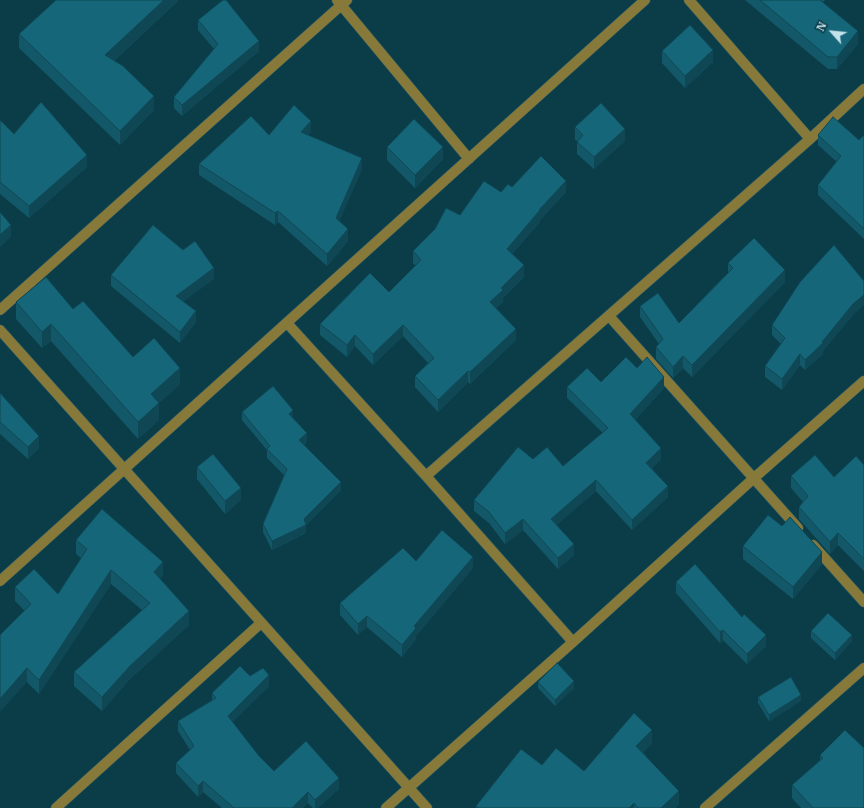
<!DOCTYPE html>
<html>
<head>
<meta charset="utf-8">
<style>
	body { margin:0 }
	#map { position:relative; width:864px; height:808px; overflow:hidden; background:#0b3d49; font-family:"IBM Plex Serif",serif }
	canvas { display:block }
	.north { position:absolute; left:812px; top:12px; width:40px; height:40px; -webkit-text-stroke:3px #0b3d49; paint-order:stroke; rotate:297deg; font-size:11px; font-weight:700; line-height:16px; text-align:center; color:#c3e1ea }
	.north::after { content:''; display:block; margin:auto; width:14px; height:18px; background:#c3e1ea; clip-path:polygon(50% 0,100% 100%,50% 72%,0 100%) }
</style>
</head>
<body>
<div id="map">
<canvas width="864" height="808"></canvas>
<div class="north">N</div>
</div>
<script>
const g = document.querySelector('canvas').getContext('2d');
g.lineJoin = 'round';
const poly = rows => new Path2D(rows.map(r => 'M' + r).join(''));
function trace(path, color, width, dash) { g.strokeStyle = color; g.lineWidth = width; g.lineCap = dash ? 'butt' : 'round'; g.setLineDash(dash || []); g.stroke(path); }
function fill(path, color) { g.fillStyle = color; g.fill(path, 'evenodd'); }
const minor = poly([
	[337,0,469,159],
	[689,0,810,139],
	[0,310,347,0],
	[609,316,798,528],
	[287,323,426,476,573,642],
	[0,330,427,808],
	[426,476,810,139,864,89],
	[813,545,864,602],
	[0,581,645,0],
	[56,808,261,623],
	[386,808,573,642,754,478,864,381],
	[705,808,864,668]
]);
const wall = poly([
	[178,0,178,1,114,61,154,110,120,145,19,48,19,34],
	[745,0,825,0,823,2,858,44,837,69,828,69],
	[198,20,259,51,182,116,174,108,174,97,214,49,198,30],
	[662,51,713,62,685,88,662,63],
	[0,120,14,134,87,167,29,218,0,194],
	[575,127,625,141,594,169,577,154,577,141,575,140],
	[311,132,308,135,362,169,339,221,348,241,327,266,278,222,275,225,199,175,199,164,269,135],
	[818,135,859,140,864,135,864,239,818,195,818,185,837,162,818,145],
	[387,147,443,159,415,188,387,160],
	[512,187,566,192,540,220,540,222,512,254,524,277,503,298,503,302,496,308,516,340,470,384,468,382,438,412,415,387,415,376,428,363,403,336,373,365,355,346,347,357,320,335,320,324,389,292,416,266,413,263,413,251,460,215],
	[728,263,785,282,692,377,683,368,673,378,656,359,656,347,659,344,640,317,640,306,679,323,728,273],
	[111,275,214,279,183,301,196,322,180,343,111,286],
	[16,302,73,309,133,357,180,384,159,403,159,420,138,439,51,341,42,348,16,319],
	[853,315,823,351,823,354,805,370,800,365,782,390,765,377,765,366,781,344,772,335,772,325],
	[637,368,664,388,635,420,661,459,652,468,668,497,632,530,596,491,556,525,574,555,558,569,523,530,505,544,489,523,474,511,474,500,533,459,563,466,603,433,567,398,567,387,601,382],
	[0,393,39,448,28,459,0,434],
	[242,412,293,419,307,441,304,445,341,490,306,525,306,533,272,550,263,532,263,524,284,475,267,458,267,450,242,420],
	[864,465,864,571,838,545,830,554,799,519,799,507,803,502,791,488,791,476,834,477],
	[197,467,241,500,225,514,197,479],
	[76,540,163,575,160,579,189,625,130,679,102,711,74,686,74,672,142,610,111,584,39,694,27,682,24,610,15,601,15,587,58,594,81,558,76,554],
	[743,546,822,564,793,599,743,559],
	[416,561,473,568,416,636,416,639,402,657,367,627,358,635,340,615,340,603],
	[676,582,766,646,747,664,723,640,720,643,676,593],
	[811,631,852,641,835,660,811,638],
	[250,676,269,686,232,722,259,756,274,771,339,789,318,808,313,808,308,803,303,808,222,808,203,792,198,797,176,773,176,763,190,750,178,731,178,721,212,700,212,693],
	[538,682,574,688,555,706,538,688],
	[758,697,801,701,769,721,758,703],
	[652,743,643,752,679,804,675,808,476,808,476,806,542,765,584,771],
	[864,748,864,808,801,808,792,798,792,785,820,760,820,755]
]);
const shadedWall = poly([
	[164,0,178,0,178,1,105,69,105,55],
	[858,31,858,44,837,69,837,57],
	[259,41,259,51,182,116,182,105],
	[713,50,713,62,685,88,685,76],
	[154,96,154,110,120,145,120,131],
	[311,121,311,132,301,143,301,132],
	[625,129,625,141,594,169,594,157],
	[443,147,443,159,415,188,415,175],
	[87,155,87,167,29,218,29,206],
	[362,158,362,169,336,229,336,218],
	[566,181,566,192,540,220,540,222,507,260,507,249,539,210],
	[278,211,278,222,275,225,275,213],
	[11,225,11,237,0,247,0,235],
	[348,229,348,241,327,266,327,254],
	[524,265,524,277,503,298,503,302,490,313,490,302,501,288],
	[214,268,214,279,176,307,176,296],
	[785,270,785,282,692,377,692,365],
	[864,295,864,305,853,315,823,351,823,354,805,370,805,360,822,342,853,304],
	[196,311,196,322,180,343,180,332],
	[51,324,51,341,42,348,42,332],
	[403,325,403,336,373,365,373,354],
	[516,329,516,340,470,384,470,372],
	[355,335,355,346,347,357,347,345],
	[800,354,800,365,782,390,782,379],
	[683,356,683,368,673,378,673,367],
	[180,368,180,384,159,403,159,420,138,439,138,422,151,394],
	[468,371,468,382,438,412,438,400],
	[664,377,664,388,630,425,630,414],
	[293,410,293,419,289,414],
	[307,433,307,441,299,449,299,440],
	[39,436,39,448,28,459,28,447],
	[661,448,661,459,646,474,646,463],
	[596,480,596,491,551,530,551,519],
	[341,482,341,490,306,525,306,533,272,550,272,541,304,519],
	[668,486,668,497,632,530,632,520],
	[241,488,241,500,225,514,225,501],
	[523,519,523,530,505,544,505,533],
	[838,533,838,545,830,554,830,542],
	[574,544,574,555,558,569,558,558],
	[822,552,822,564,793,599,793,587],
	[473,557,473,568,416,636,416,639,402,657,402,645,414,626],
	[163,562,163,575,154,586,154,572],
	[111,570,111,584,39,694,39,680],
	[189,611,189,625,130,679,102,711,102,697,130,666],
	[367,616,367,627,358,635,358,624],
	[723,630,723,640,720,643,720,632],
	[766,635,766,646,747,664,747,654],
	[852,635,852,641,835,660,835,653],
	[27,668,27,682,0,712,0,699],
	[269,675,269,686,228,727,228,716],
	[574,681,574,688,555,706,555,700],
	[801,695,801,701,769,721,769,715],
	[652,730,652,743,636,759,636,746],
	[339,778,339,789,318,808,315,808,315,800],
	[203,781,203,792,198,797,198,786],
	[679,791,679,804,675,808,661,808],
	[308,792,308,803,303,808,292,808],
	[634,803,634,808,629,808]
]);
const building = poly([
	[56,0,164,0,105,55,123,66,154,96,120,131,19,34,56,0],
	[223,0,226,0,259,41,182,105,174,97,218,44,198,20,223,0],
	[760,0,820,0,858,31,837,57,828,57,760,0],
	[690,25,713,50,685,76,662,51,690,25],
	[41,102,87,155,29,206,0,182,0,120,14,134,41,102],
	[601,103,625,129,594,157,577,142,583,135,575,127,601,103],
	[294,105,311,121,301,132,362,158,336,218,348,229,327,254,278,211,275,213,199,164,251,116,269,135,294,105],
	[833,117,859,140,864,135,864,229,818,185,841,156,818,135,833,117],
	[414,119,443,147,415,175,387,147,414,119],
	[541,156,566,181,539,210,540,210,507,249,524,265,501,288,503,290,490,302,516,329,470,372,468,371,438,400,415,376,434,358,403,325,373,354,355,335,347,345,320,324,370,273,389,292,421,260,413,251,435,229,446,208,460,215,484,181,501,192,508,184,512,187,541,156],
	[0,212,11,225,0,235,0,212],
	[153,225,183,250,195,241,214,268,176,296,196,311,180,332,111,275,153,225],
	[754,238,785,270,692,365,683,356,673,367,656,347,663,339,640,306,658,293,679,323,733,268,728,263,754,238],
	[834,245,864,281,864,295,853,304,822,342,823,343,805,360,800,354,782,379,765,366,785,338,772,325,800,282,834,245],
	[46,277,73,309,83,301,133,357,154,338,180,368,151,394,159,403,138,422,51,324,42,332,16,302,46,277],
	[626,357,637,368,647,357,664,377,630,414,661,448,646,463,668,486,632,520,596,480,551,519,574,544,558,558,523,519,505,533,489,512,474,500,518,447,533,459,547,447,563,466,608,428,567,387,587,368,601,382,626,357],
	[273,386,293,410,289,414,307,433,299,440,341,482,304,519,306,525,272,541,263,524,287,469,267,449,270,446,242,412,273,386],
	[0,393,39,436,28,447,0,422,0,393],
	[213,454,241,488,225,501,197,467,213,454],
	[815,455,834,477,856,456,864,465,864,559,838,533,830,542,799,507,808,496,791,476,815,455],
	[102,509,163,562,154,572,189,611,130,666,102,697,74,672,150,603,111,570,39,680,27,668,0,699,0,635,31,604,15,587,34,569,58,594,87,549,76,540,102,509],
	[768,515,782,526,790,517,822,552,793,587,743,546,768,515],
	[442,530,473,557,414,626,416,628,402,645,367,616,358,624,340,603,403,548,416,561,442,530],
	[695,564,742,617,744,614,766,635,747,654,723,630,720,632,676,582,695,564],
	[828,613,852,635,835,653,811,631,828,613],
	[557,663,574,681,555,700,538,682,557,663],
	[240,666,250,676,263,668,269,675,228,716,259,756,274,771,306,741,339,778,315,800,308,792,292,808,234,808,203,781,198,786,176,763,194,746,178,721,216,698,212,693,240,666],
	[791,677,801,695,769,715,758,697,791,677],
	[634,713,652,730,636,746,679,791,661,808,638,808,634,803,629,808,479,808,476,806,521,749,542,765,556,748,584,771,634,713],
	[845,730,864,748,864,808,813,808,792,785,823,758,820,755,845,730]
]);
trace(minor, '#2c5b66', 11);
trace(minor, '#86793a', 10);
fill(wall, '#135868');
fill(shadedWall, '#0f4755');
fill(building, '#166679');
trace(building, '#0f4755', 1);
</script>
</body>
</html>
